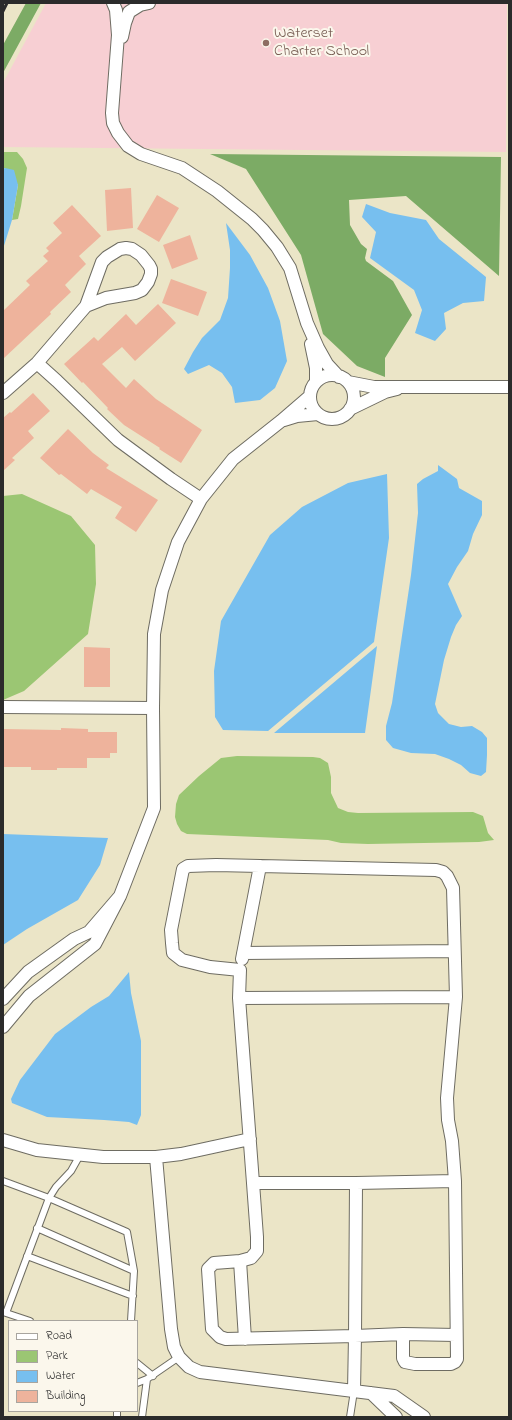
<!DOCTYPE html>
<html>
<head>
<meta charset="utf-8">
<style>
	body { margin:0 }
	#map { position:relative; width:512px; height:1420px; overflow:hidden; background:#ebe5c7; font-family:"Indie Flower",sans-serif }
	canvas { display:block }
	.frame { position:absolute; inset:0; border:4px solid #2b2b2b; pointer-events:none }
	.legend { position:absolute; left:8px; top:1320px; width:130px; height:92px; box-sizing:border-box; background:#fbf7ec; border:1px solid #a8a59f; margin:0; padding:5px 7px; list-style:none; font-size:12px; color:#2b2b2b }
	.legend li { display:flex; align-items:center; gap:8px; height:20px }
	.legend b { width:20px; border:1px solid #a8a59f }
</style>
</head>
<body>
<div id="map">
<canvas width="512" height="1420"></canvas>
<div class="frame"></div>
<ul class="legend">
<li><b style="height:5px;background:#fff"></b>Road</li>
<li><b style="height:11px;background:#9bc673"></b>Park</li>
<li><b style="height:11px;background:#77bfef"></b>Water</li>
<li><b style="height:11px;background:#eeb39c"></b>Building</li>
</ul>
</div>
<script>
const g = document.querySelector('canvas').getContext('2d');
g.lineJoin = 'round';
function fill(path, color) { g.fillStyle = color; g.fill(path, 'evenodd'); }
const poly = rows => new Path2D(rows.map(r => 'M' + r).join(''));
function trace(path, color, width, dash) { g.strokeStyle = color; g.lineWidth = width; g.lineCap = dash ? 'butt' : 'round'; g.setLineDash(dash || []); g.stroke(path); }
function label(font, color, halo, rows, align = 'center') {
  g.font = font + ' "Indie Flower",sans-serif'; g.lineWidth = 4; g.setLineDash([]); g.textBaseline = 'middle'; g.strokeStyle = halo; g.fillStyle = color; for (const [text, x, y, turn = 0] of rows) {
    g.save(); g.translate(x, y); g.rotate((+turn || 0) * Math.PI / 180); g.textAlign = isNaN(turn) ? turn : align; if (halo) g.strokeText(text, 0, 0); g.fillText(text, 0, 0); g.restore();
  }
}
const built = poly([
	[46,3,507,3,506,152,3,147,3,83]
]);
const green = poly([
	[3,152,17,152,23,159,27,168,21,206,18,219,12,220,18,185,5,168,3,169],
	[22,494,71,516,95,545,96,584,88,634,24,691,3,700,3,496],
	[237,756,313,757,320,758,328,763,331,777,331,793,338,808,348,812,358,813,473,812,483,816,488,833,494,840,479,842,368,844,341,843,328,840,187,834,181,831,177,824,175,817,176,804,179,795,199,776,221,758]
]);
const forest = poly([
	[26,3,41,3,3,73,3,45],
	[210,154,501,157,499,276,406,196,349,200,350,225,361,244,367,249,365,258,366,261,393,281,412,315,385,358,385,377,357,366,323,334,301,255,246,169]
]);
const water = poly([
	[5,168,14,170,18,185,12,220,3,249,3,169],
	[366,204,390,213,426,220,439,239,486,277,484,301,463,303,444,313,446,329,435,341,415,333,422,310,414,290,370,258,376,232,362,217],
	[226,223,250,255,268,288,280,321,287,361,275,388,260,400,235,403,232,387,222,373,209,365,188,374,184,369,193,352,202,338,220,320,228,298,230,268,230,250],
	[438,465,457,479,459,488,482,501,482,515,473,534,468,551,457,567,448,584,462,616,456,625,451,637,444,660,435,704,438,713,449,724,461,727,472,726,482,732,487,738,487,755,486,772,481,776,470,773,461,765,449,759,435,754,411,753,393,748,386,740,386,726,392,703,411,575,418,513,417,484,423,479,438,471],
	[387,474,389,538,374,642,268,731,223,730,215,717,214,671,221,621,270,535,302,507,348,483],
	[377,646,365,733,274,733],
	[3,834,108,838,100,865,78,900,27,929,3,945],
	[129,972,131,993,141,1041,141,1115,137,1125,129,1122,104,1120,47,1117,12,1103,11,1099,20,1080,55,1034,91,1007,109,996]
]);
const building = poly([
	[131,188,133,228,107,231,105,190],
	[157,195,179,208,159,242,137,229],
	[72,205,101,236,79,256,86,264,65,285,71,292,50,312,51,314,3,359,3,311,30,285,26,281,48,261,43,256,49,251,46,248,62,233,53,223],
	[190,235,198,259,172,269,163,245],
	[171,279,207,292,198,316,162,303],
	[158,304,176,323,135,361,122,347,102,364,126,388,134,379,156,399,202,430,181,463,159,449,160,448,124,425,107,409,108,408,83,382,82,383,64,364,94,337,98,341,126,314,136,325],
	[33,393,50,411,28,431,34,438,12,458,15,460,3,471,3,418,10,412,11,413],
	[68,429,93,453,109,465,106,468,158,500,136,532,115,518,122,507,91,489,87,494,61,474,59,475,40,458],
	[84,647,110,648,110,687,84,687],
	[61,728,88,729,88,732,117,732,117,753,110,753,110,758,87,758,87,768,57,768,57,770,31,770,31,767,3,767,3,729,61,730]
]);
const lane = poly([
	[3,1181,49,1198,127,1232,134,1271,37,1228],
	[27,1256,133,1296],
	[3,1312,6,1313,49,1198,56,1187,71,1171,80,1155],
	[6,1313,30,1321],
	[131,1321,134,1271],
	[137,1363,153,1376],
	[137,1383,147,1379,179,1357],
	[117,1417,117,1411],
	[142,1417,147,1379],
	[350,1417,354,1391]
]);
const street = poly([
	[113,3,116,10,118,35,112,113,113,123,118,133,128,146,141,154,182,168,217,191,252,219,263,230,277,247,290,268,307,323,318,348,327,364,339,377],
	[122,37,125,23,129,12,140,5,149,3],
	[311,344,316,368,316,382],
	[37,363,57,381,118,440,171,479,201,499],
	'310 397a22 22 0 1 1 44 0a22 22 0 1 1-44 0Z',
	[348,382,374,387,509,387],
	[3,393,37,363,86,306,102,262,107,257,120,249,126,248,132,249,141,255,149,265,151,269,151,274,148,282,142,290,135,293,106,298,86,306],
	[350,409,385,392,397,389],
	[284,420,297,416,318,414],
	[3,707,153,708,154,634,162,590,178,542,201,499,233,459,281,421,310,396],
	[216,865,436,870,443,872,447,876,453,888,456,997,447,1098,448,1120,452,1141,455,1181,457,1359,455,1362,451,1364,415,1364,405,1362,403,1358,403,1334,355,1336,356,1183,253,1183,239,998,240,970,210,967,182,960,173,953,172,943,171,930,183,869,188,866,216,865],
	[120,896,154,808,153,708],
	[243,953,454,951],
	[242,959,260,866],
	[239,998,456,997],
	[3,999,28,972,74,939,89,932,120,896,95,944,29,996,3,1027],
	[3,1140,37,1150,103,1157,156,1157,181,1154,250,1139],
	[156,1157,171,1329,174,1347,179,1357,189,1367,200,1372,394,1396,424,1417],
	[253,1183,257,1237,257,1251,251,1258,240,1261,214,1263,208,1269,212,1329,220,1337,226,1339,355,1336,354,1391],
	[356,1183,455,1181],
	[240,1261,245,1339],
	[403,1334,456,1335],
	[371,1393,396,1417]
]);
const rail = poly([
	[3,11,7,3]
]);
const markers = [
	[266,43,4,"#8d6e63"]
];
const educationNames = [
	["Waterset",274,34],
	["Charter School",274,52]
];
fill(built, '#f7cfd3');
fill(green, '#9bc673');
fill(forest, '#7cab65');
fill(water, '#77bfef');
fill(building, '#eeb39c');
trace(lane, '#6e6c62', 8);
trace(street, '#6e6c62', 14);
trace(lane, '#fff', 6);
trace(street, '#fff', 12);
trace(rail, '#2b2b2b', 3);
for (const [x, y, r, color] of markers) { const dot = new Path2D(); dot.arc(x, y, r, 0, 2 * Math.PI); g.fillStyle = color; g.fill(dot); trace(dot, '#fbf7ec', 1.5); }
label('16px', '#785e54', '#fbf7ec', educationNames, 'left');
</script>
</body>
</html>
